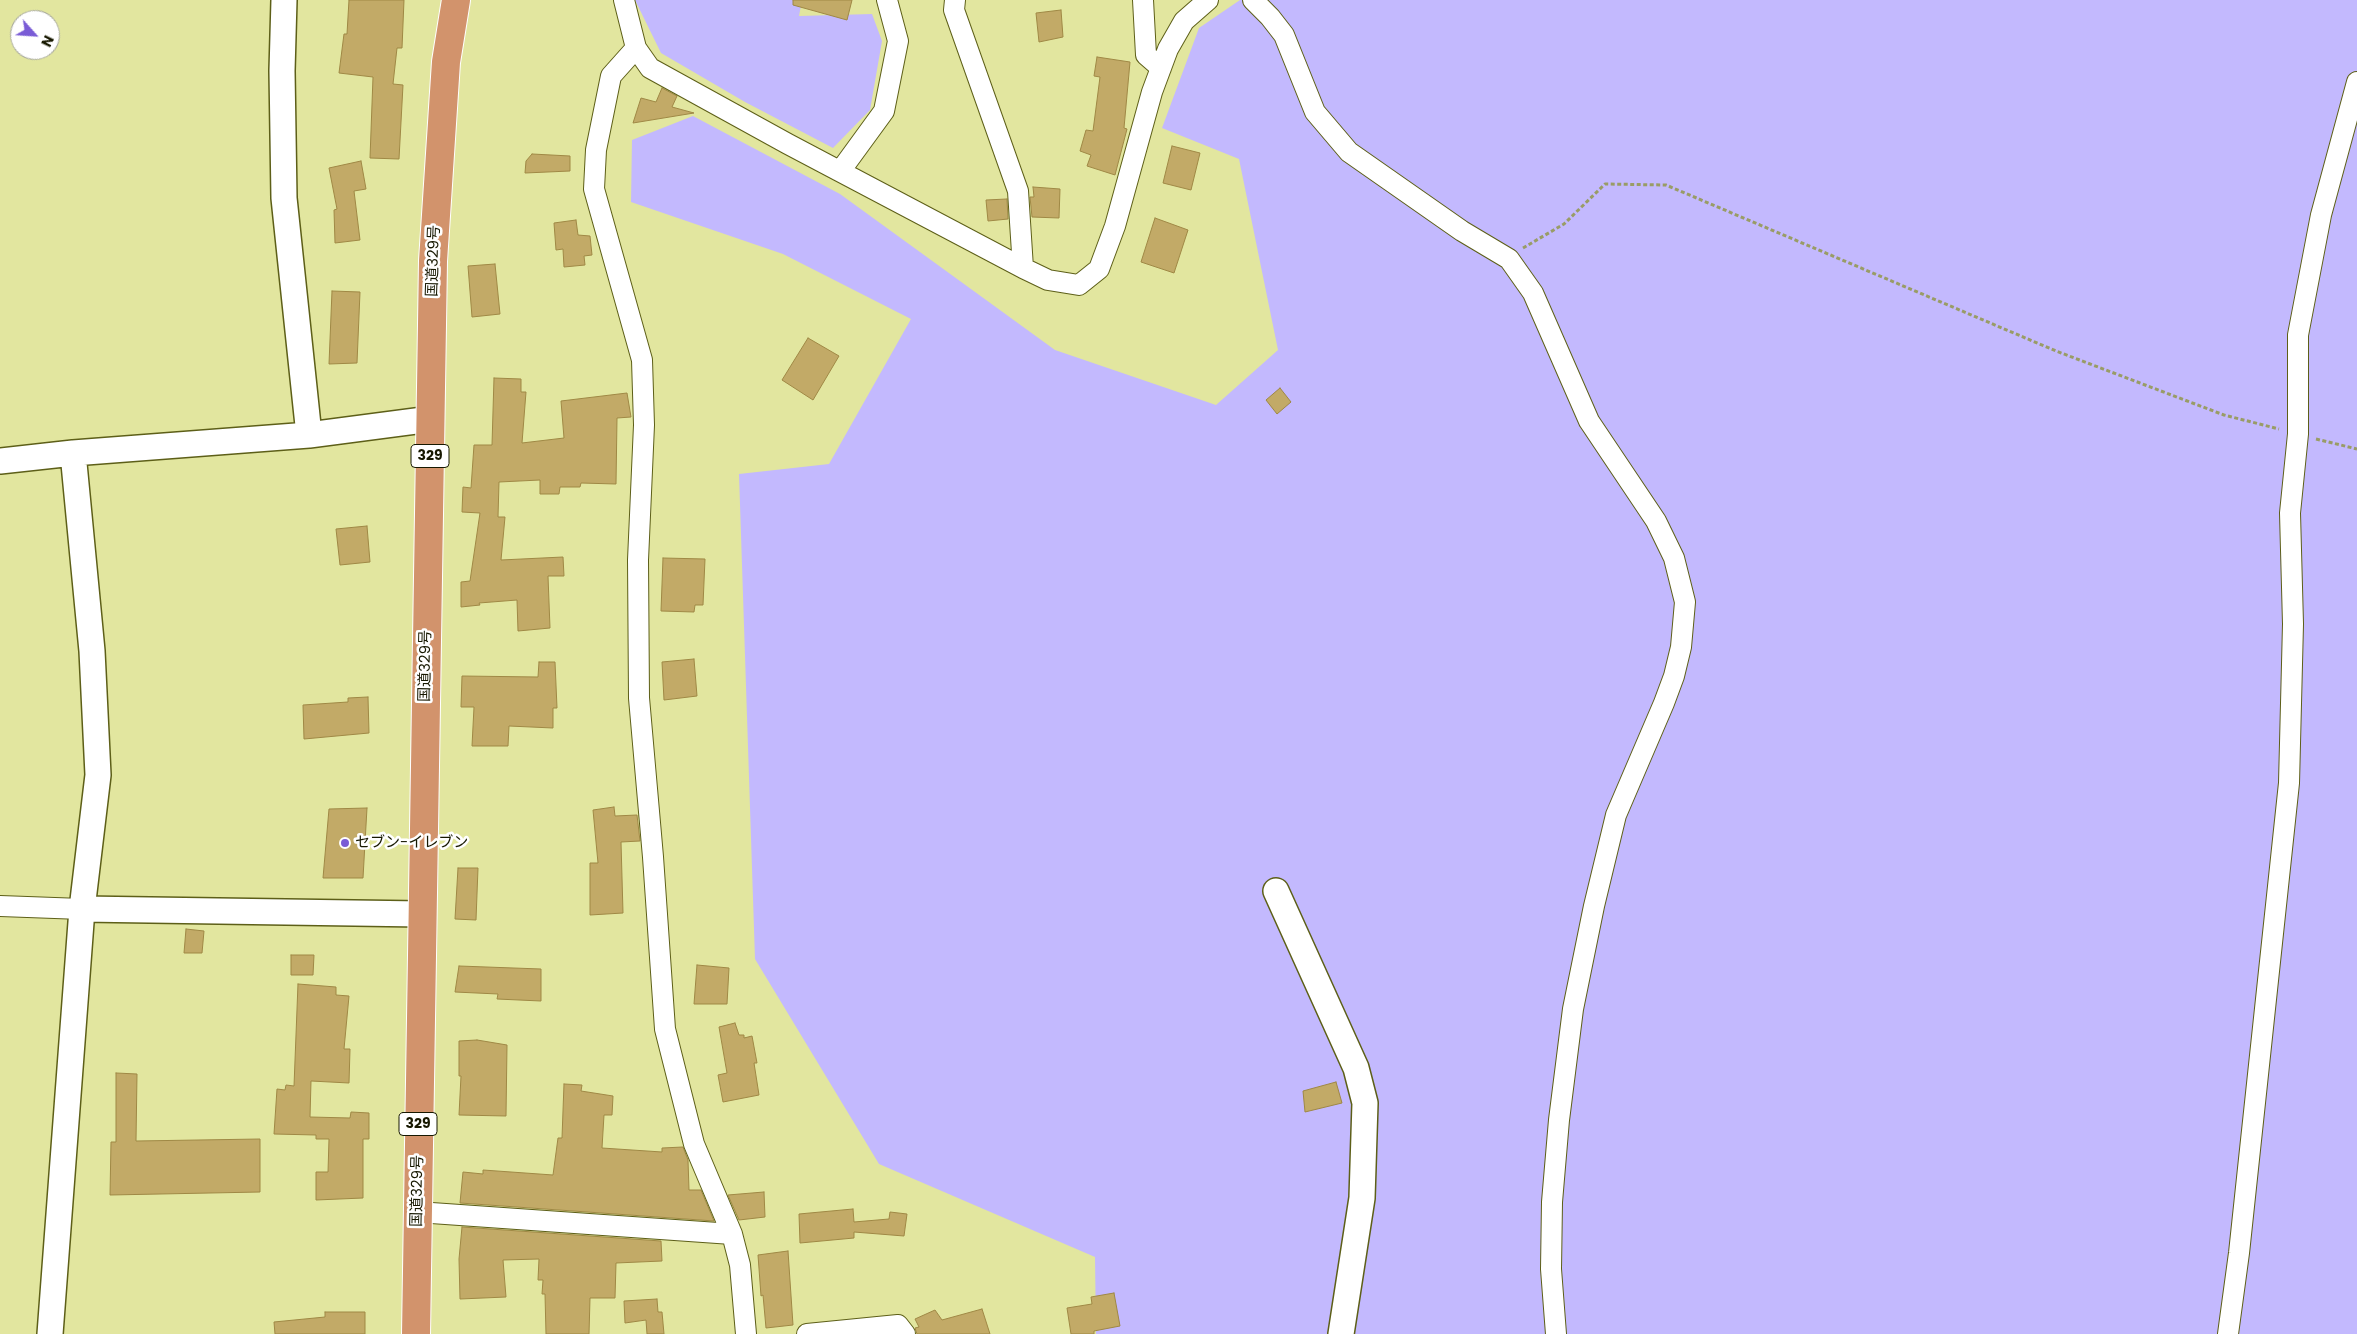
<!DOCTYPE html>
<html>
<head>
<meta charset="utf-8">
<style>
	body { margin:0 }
	#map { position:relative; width:2357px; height:1334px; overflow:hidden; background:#e2e69f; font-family:Poppins,sans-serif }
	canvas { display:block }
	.north { position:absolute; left:10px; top:10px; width:50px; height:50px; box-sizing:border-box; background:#fff; border:1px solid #a2a399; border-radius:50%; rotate:116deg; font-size:14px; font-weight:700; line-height:20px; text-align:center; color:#171800 }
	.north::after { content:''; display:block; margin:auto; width:18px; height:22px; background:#7a5cd6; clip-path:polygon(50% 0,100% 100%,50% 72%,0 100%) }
</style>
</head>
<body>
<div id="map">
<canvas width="2357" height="1334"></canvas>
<div class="north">N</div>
</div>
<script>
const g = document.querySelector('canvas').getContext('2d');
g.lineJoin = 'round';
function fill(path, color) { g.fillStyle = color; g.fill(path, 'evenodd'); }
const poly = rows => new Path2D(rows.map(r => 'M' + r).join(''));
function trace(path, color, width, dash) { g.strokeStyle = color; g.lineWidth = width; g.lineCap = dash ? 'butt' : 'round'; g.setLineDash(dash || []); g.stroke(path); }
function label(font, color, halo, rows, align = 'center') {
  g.font = font + ' Poppins,"Noto Sans JP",sans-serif'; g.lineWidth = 5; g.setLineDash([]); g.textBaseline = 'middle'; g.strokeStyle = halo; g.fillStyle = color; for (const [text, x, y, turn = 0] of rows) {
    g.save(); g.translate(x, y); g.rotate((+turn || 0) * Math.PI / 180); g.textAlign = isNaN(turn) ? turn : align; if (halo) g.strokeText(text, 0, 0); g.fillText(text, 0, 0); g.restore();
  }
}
const green = poly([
	[635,0,802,0,799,16,872,14,882,41,870,110,833,148,745,102,661,53],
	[1240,0,2357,0,2357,1334,1096,1334,1095,1257,879,1164,755,959,739,474,829,464,911,319,783,254,631,202,632,140,693,116,840,194,1055,350,1216,405,1278,350,1239,159,1162,128,1199,28]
]);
const building = poly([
	[349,0,404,0,402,48,397,48,393,84,403,85,399,159,370,158,373,77,339,73,344,34,347,34,349,0],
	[793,0,852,0,847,20,793,5,793,0],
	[1061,10,1063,37,1039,42,1036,13,1061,10],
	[1097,57,1130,62,1124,128,1127,129,1115,175,1087,166,1091,155,1080,151,1086,130,1093,131,1100,77,1094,76,1097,57],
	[662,88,677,96,672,107,694,113,633,123,641,98,656,102,662,88],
	[1172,146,1200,153,1191,190,1163,183,1172,146],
	[532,154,570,156,570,171,525,173,526,161,532,154],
	[361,161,366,189,354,191,360,240,335,243,334,210,337,209,329,168,361,161],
	[1033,187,1060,189,1059,218,1032,217,1030,197,1034,197,1033,187],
	[1007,199,1008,219,988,221,986,200,1007,199],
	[1155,218,1188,230,1174,273,1141,262,1155,218],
	[576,220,578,235,590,236,592,255,584,256,585,265,564,267,563,249,556,250,554,223,576,220],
	[495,264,500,314,472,317,468,266,495,264],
	[332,291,360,292,357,363,329,364,332,291],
	[808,338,839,356,813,400,782,380,808,338],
	[494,378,521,379,521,392,526,392,522,443,564,438,561,401,627,393,631,417,617,418,616,484,581,483,580,487,560,487,559,494,540,494,540,480,499,482,498,517,505,517,501,560,563,557,564,576,548,576,550,628,518,631,517,600,479,603,480,605,461,607,461,582,470,581,480,513,462,512,463,487,471,488,474,445,492,445,494,378],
	[1280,388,1291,402,1277,414,1266,400,1280,388],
	[367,526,370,562,340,565,336,529,367,526],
	[663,558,705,559,703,605,695,605,694,612,661,611,663,558],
	[694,659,697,696,664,700,662,662,694,659],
	[539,662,555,662,557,708,553,708,553,728,509,726,508,746,472,746,474,707,461,707,462,676,538,677,539,662],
	[368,697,369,733,304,739,303,705,348,702,348,698,368,697],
	[614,807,615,816,637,815,640,841,621,842,623,913,590,915,590,863,598,863,593,810,614,807],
	[367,808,363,878,323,878,329,809,367,808],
	[458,868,478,868,476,920,455,919,458,868],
	[186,929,204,931,202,953,184,953,186,929],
	[291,955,314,955,313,975,291,975,291,955],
	[697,965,729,968,727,1004,694,1004,697,965],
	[459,966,541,969,541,1001,497,999,498,994,455,992,459,966],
	[298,984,336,987,336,995,349,996,344,1049,350,1049,349,1083,311,1081,310,1117,350,1118,351,1112,369,1113,369,1139,363,1139,363,1198,316,1200,316,1172,328,1172,329,1139,316,1139,316,1135,274,1134,277,1089,285,1090,286,1085,294,1086,298,984],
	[735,1023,739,1035,744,1035,744,1038,752,1036,757,1063,754,1063,759,1095,723,1102,718,1075,727,1073,719,1027,735,1023],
	[477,1040,507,1045,506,1116,459,1115,461,1076,459,1076,459,1041,477,1040],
	[116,1073,137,1074,136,1141,260,1139,260,1192,110,1195,111,1142,116,1142,116,1073],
	[1336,1082,1342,1103,1305,1112,1303,1091,1336,1082],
	[564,1084,582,1085,581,1091,613,1096,612,1115,604,1115,602,1148,662,1152,662,1148,683,1147,688,1160,689,1190,701,1190,714,1221,460,1203,463,1172,483,1174,483,1170,553,1175,558,1138,562,1138,564,1084],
	[764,1192,765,1217,739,1220,728,1195,764,1192],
	[853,1209,854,1222,889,1219,890,1212,907,1214,904,1236,854,1232,854,1238,800,1243,799,1214,853,1209],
	[462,1227,661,1241,662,1261,616,1263,615,1298,590,1298,589,1334,546,1334,545,1294,542,1294,543,1280,538,1280,539,1259,503,1260,506,1297,460,1299,459,1259,462,1227],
	[788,1251,793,1325,766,1328,763,1295,761,1296,758,1255,788,1251],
	[1114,1293,1120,1326,1094,1331,1094,1334,1071,1334,1067,1308,1092,1304,1091,1297,1114,1293],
	[657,1299,658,1312,662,1312,664,1334,647,1334,646,1320,625,1323,624,1301,657,1299],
	[982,1309,990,1334,917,1334,915,1328,919,1327,915,1319,935,1310,942,1320,982,1309],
	[325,1312,365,1312,365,1334,275,1334,274,1322,325,1317,325,1312]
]);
const path = poly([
	[1523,248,1564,224,1605,184,1666,185,2056,351,2224,415,2279,429],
	[2316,439,2357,449]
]);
const minor = poly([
	[624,0,636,48,650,68,788,144,1023,268,1048,280,1079,285,1099,269,1115,226,1152,92,1168,49,1184,21,1208,0],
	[955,0,954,10,1018,191,1023,268],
	[1143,0,1146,55,1161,68],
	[1253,0,1270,17,1284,35,1315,112,1349,152,1462,231,1509,259,1533,293,1589,421,1656,521,1674,558,1685,602,1681,647,1674,676,1664,703,1616,815,1594,906,1573,1009,1559,1120,1552,1202,1551,1269,1556,1334],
	[636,48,611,76,596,150,594,189,642,360,644,425,638,560,639,698,653,857,665,1029,694,1144,732,1234,740,1265,746,1334],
	[841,170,884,111,898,41,887,0],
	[0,906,82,909],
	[417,1212,732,1234],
	[807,1334,898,1325,905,1334],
	[2228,1334,2239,1253,2289,783,2293,624,2290,513,2298,434,2298,335,2321,215,2357,82]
]);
const tertiary = poly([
	[284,0,282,71,284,198,309,435],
	[0,461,73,453,309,435,431,419],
	[1276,891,1356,1068,1365,1103,1362,1198,1341,1334],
	[82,909,422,914],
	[50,1334,82,909,98,775,92,651,73,453]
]);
const trunk = poly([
	[416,1334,433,261,446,62,456,0]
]);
const markers = [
	[345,843,5,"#7a5cd6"]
];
const shields = [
	[430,456,38],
	[418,1124,38]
];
const shieldNames = [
	["329",430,456],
	["329",418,1124]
];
const streetNames = [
	["国道329号",434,261,-88],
	["国道329号",426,666,-89],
	["国道329号",418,1191,-89]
];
const poiNames = [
	["セブン-イレブン",355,843]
];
fill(green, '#c3b9fe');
fill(building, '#c2aa67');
trace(building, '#9f8845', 1);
trace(minor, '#5d5f18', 22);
trace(tertiary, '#5d5f18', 28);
trace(trunk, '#fff', 30);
trace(path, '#999c66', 3, [4, 2.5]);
trace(minor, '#fff', 20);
trace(tertiary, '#fff', 25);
trace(trunk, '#d2936c', 28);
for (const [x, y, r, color] of markers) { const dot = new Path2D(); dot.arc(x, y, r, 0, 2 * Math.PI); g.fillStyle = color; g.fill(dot); trace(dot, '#fff', 2); }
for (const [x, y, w] of shields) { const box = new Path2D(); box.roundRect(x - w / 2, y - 11.5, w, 23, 4); g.fillStyle = '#fff'; g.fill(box); trace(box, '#171800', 1); }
label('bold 14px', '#171800', null, shieldNames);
label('15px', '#171800', '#fff', streetNames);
label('15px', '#171800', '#fff', poiNames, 'left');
</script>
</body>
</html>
